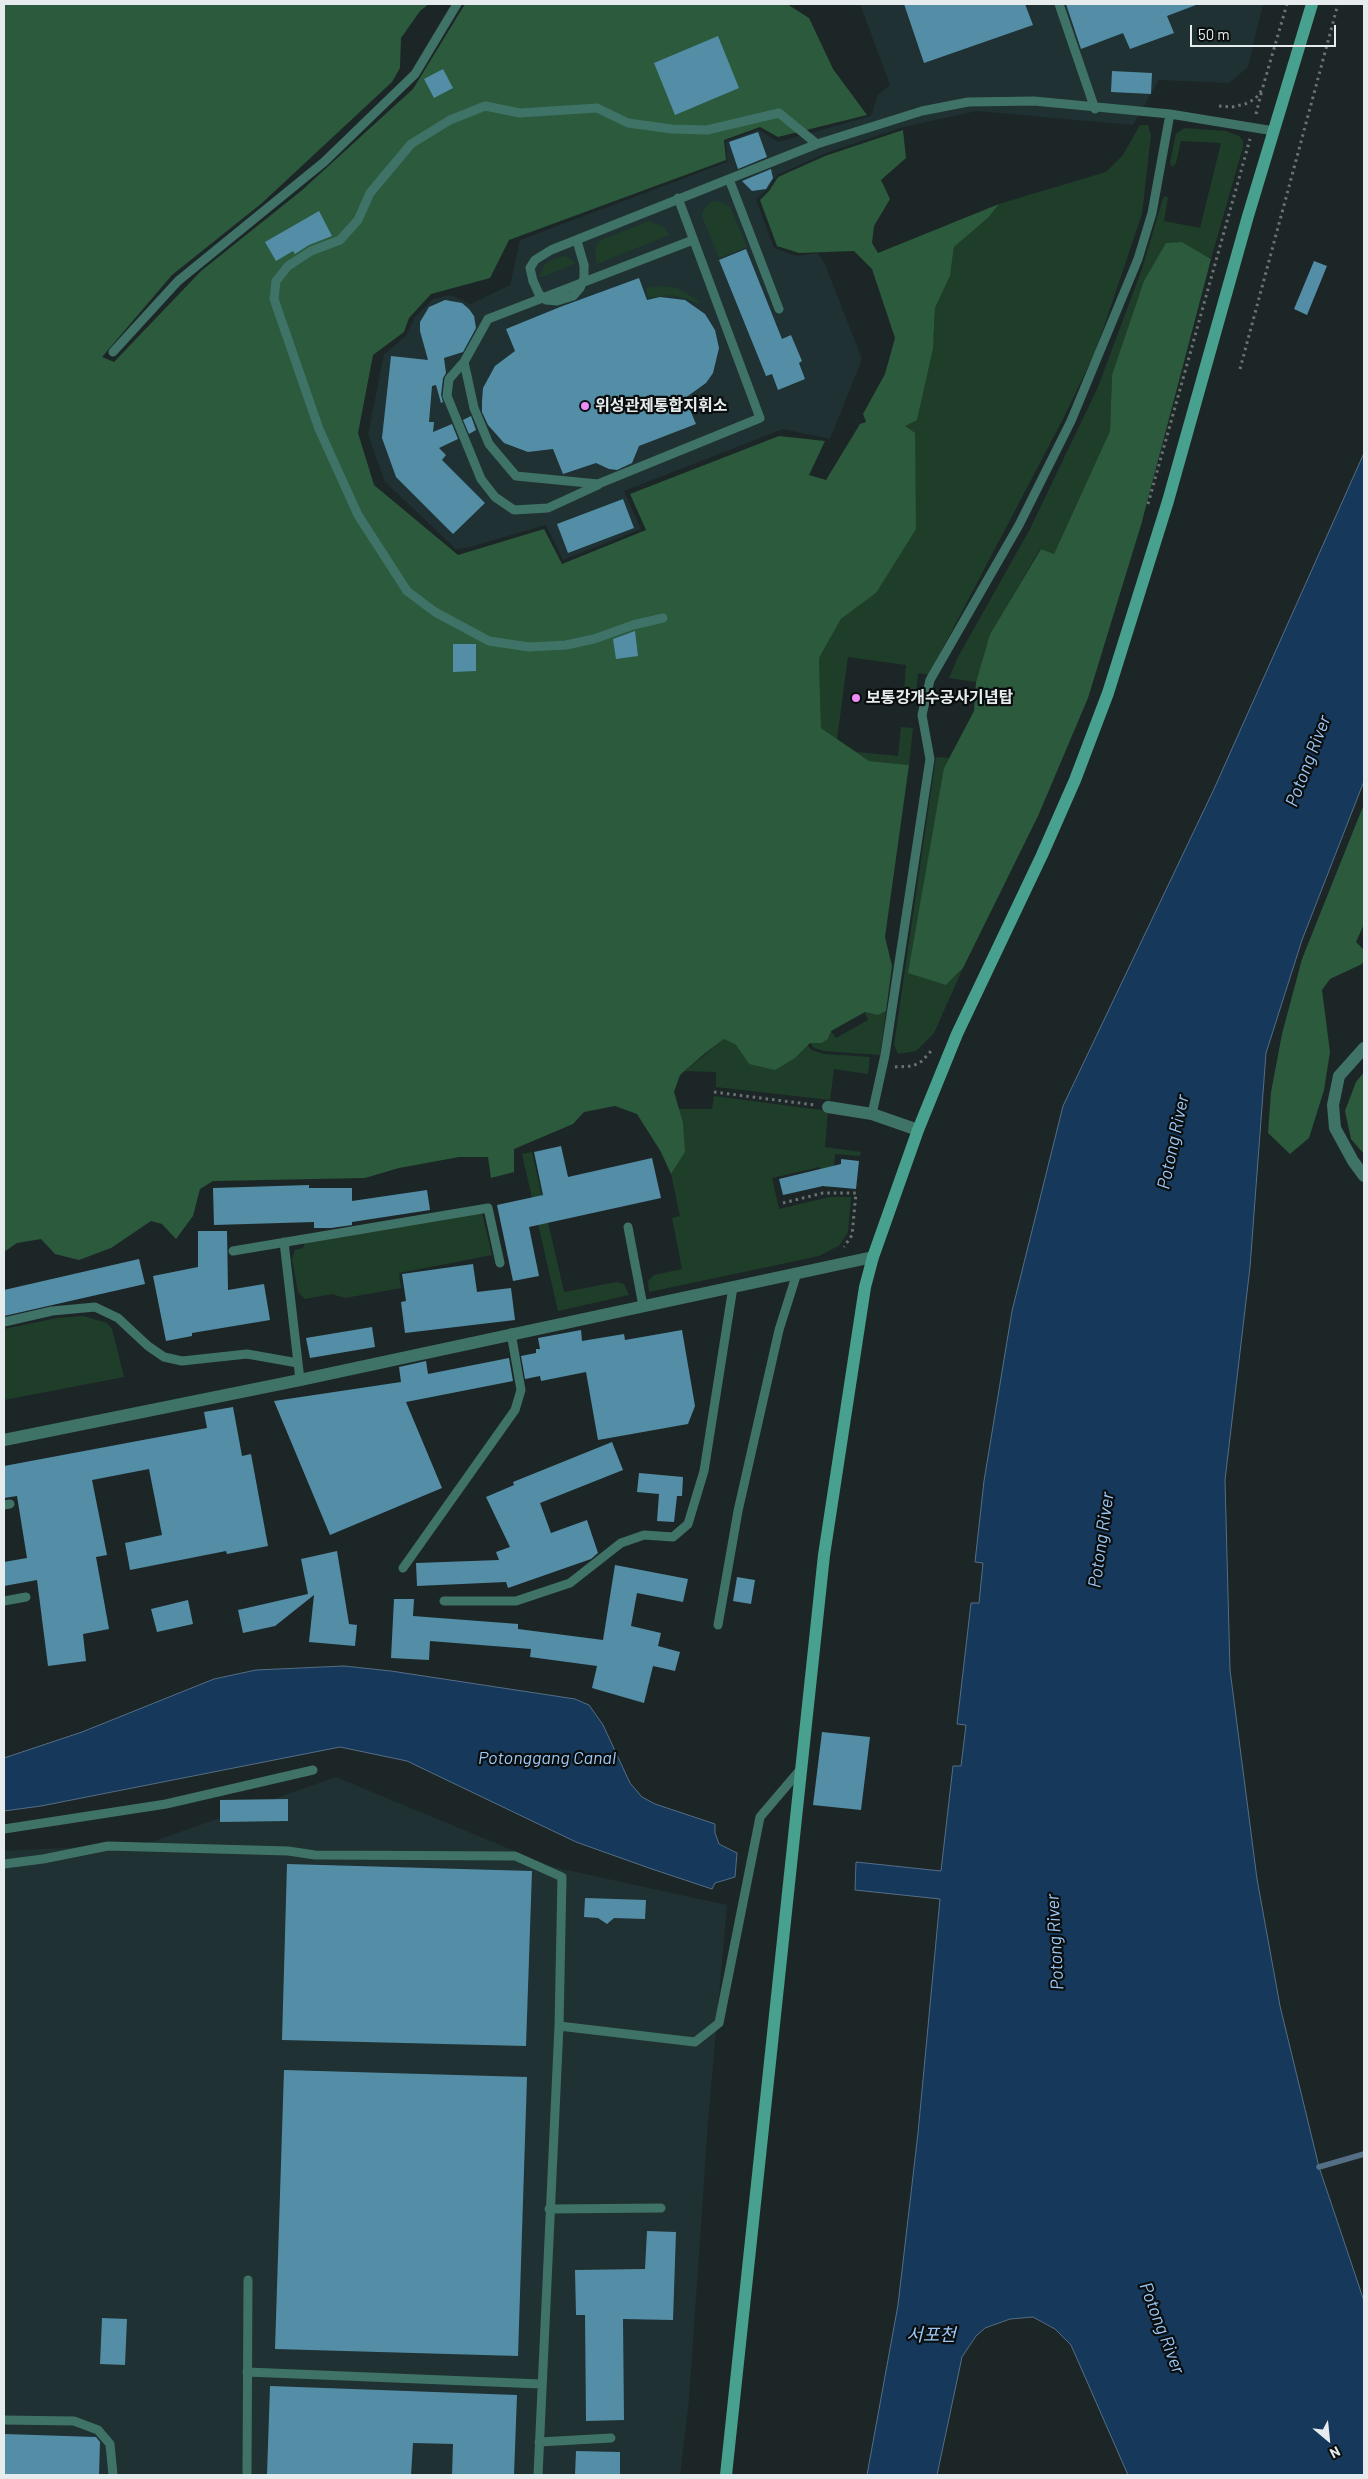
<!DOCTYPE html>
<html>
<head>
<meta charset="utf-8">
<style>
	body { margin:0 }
	#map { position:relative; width:1368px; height:2479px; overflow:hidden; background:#1d2627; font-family:Barlow,sans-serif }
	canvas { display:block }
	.frame { position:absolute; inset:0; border:5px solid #e6eced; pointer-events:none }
	.north { position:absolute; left:1303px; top:2414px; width:50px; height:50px; -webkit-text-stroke:4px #0a0e0f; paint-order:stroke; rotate:152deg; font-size:14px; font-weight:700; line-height:20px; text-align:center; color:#e6eced }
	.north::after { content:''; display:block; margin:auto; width:18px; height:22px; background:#e6eced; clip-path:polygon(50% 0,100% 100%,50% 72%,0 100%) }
	.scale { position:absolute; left:1190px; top:25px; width:146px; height:22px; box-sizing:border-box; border:2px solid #e6eced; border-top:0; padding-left:6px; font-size:15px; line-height:18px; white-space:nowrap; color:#e6eced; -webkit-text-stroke:4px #0a0e0f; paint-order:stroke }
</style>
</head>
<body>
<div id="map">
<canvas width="1368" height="2479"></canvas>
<div class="frame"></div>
<div class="north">N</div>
<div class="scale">50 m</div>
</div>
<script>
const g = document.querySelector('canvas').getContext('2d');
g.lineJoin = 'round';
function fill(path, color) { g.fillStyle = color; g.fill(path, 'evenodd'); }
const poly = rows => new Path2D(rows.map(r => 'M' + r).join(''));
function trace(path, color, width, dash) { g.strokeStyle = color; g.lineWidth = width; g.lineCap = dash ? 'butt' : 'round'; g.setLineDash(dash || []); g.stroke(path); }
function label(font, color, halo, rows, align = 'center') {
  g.font = font + ' Barlow,"Noto Sans KR",sans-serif'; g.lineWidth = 4.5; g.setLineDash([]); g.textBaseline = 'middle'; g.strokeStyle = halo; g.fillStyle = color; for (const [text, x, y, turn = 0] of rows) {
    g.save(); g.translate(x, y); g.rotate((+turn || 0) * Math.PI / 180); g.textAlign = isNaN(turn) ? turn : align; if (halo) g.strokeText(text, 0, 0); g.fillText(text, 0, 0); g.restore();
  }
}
const built = poly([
	[860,4,1263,4,1248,67,1229,83,1159,80,1133,125,977,111,903,127,826,153,777,175,768,189,756,199,774,248,797,256,818,253,824,262,862,359,830,439,783,429,624,491,641,529,563,560,546,525,470,547,456,549,385,482,368,435,384,354,406,336,415,317,433,299,450,295,471,304,510,285,520,240,727,162,726,141,759,130,778,142,871,116,878,95,890,85],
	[336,1777,553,1867,727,1905,708,2122,689,2400,680,2475,4,2475,4,1851,146,1844]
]);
const green = poly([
	[1140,125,1148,125,1151,135,1142,214,1096,350,1064,417,936,661,930,675,918,673,916,694,904,693,906,665,848,657,837,739,821,728,819,658,841,619,876,593,904,426,917,419,933,349,935,308,950,276,954,247,989,217,999,204,1106,172,1123,155],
	[1184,128,1226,131,1239,136,1243,141,1243,147,1211,259,1182,242,1112,375,1110,431,1054,554,1040,549,990,634,976,682,949,678,958,657,1030,529,1098,387,1142,269,1163,198,1166,196,1168,198,1164,221,1200,228,1221,143,1181,141,1176,163,1172,167,1170,163,1176,134],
	[718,201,730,207,747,247,719,258,702,216,704,209,710,203],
	[649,221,664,227,669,235,597,264,595,252,597,244,603,239],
	[565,256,576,263,539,278,545,264,553,259],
	[660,286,677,288,700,302,698,304,685,298,671,295,648,298,646,288],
	[901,727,913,728,909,765,869,761,856,752,898,756],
	[936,757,949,758,944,768,946,985,963,968,934,1033,916,1051,898,1054,894,1045],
	[886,1011,880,1055,824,1051,814,1048,810,1043,822,1043,828,1039,831,1031,836,1038,868,1020,865,1012,878,1015],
	[724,1039,736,1045,749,1064,795,1058,807,1045,812,1050,824,1054,870,1057,868,1074,834,1069,830,1100,716,1087,716,1072,685,1071],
	[714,1096,828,1111,825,1147,861,1152,860,1156,835,1154,832,1187,824,1187,820,1167,772,1178,779,1209,830,1197,851,1197,848,1232,840,1245,819,1256,649,1292,648,1281,654,1275,682,1269,672,1218,680,1216,671,1174,684,1152,683,1122,679,1109,712,1109],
	[532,1152,564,1292,617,1282,624,1284,629,1295,558,1311,522,1154],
	[482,1213,492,1255,399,1273,401,1288,345,1298,332,1294,305,1299,298,1292,292,1259,295,1250,303,1248,306,1240],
	[83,1316,107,1323,112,1329,124,1377,4,1400,4,1329,57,1318]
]);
const forest = poly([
	[4,4,429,4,420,11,401,38,400,68,392,82,262,203,172,275,102,357,114,362,201,271,301,191,413,89,465,4,787,4,809,18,833,69,867,115,778,137,760,127,724,140,726,160,509,240,490,278,431,294,409,318,404,332,373,355,358,433,374,485,458,555,544,529,562,564,646,530,630,494,779,436,825,441,809,475,826,480,860,424,866,422,863,414,885,374,895,338,872,269,854,251,799,253,777,246,760,200,769,191,778,177,825,156,903,130,906,158,881,180,890,199,874,226,872,243,878,253,999,204,989,217,954,247,950,276,935,308,933,349,917,420,905,426,915,433,916,529,876,593,841,619,819,658,821,728,869,761,909,765,885,937,892,966,886,1011,878,1015,865,1012,831,1031,828,1039,822,1043,810,1043,795,1058,775,1070,749,1064,736,1045,724,1039,704,1054,680,1075,674,1092,683,1122,685,1152,671,1174,661,1152,637,1114,615,1106,584,1112,573,1124,514,1149,514,1172,491,1178,488,1157,459,1157,399,1168,365,1178,213,1181,200,1189,193,1216,176,1239,162,1224,151,1221,111,1248,79,1260,55,1254,41,1239,17,1243,4,1252],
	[1182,242,1211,259,1141,525,1088,698,1038,816,963,968,946,985,908,973,944,768,974,711,976,682,990,634,1041,549,1054,554,1110,431,1112,375,1144,281,1166,243],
	[1364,804,1364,924,1356,942,1364,950,1364,960,1362,964,1330,979,1322,990,1330,1052,1324,1090,1309,1138,1290,1154,1268,1133,1271,1092,1282,1034,1302,959],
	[1364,1072,1364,1154,1351,1139,1345,1111,1356,1082]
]);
const water = poly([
	[1364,453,1364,781,1302,940,1266,1053,1250,1267,1225,1480,1230,1670,1257,1879,1280,2006,1319,2167,1364,2301,1364,2475,1128,2475,1071,2345,1055,2329,1033,2317,1010,2319,985,2328,976,2336,962,2357,937,2475,867,2475,898,2305,918,2133,940,1899,855,1890,856,1862,941,1871,953,1766,961,1766,966,1725,957,1724,971,1603,979,1603,983,1563,975,1562,984,1481,1012,1311,1063,1106,1214,789,1364,453],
	[344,1666,391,1671,575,1699,589,1705,603,1725,630,1783,642,1797,655,1804,715,1824,715,1833,719,1844,737,1853,735,1877,715,1883,712,1889,649,1868,576,1842,407,1761,340,1747,41,1806,4,1811,4,1758,82,1732,214,1679,256,1670,344,1666]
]);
const stream = poly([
	[1319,2167,1364,2154]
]);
const building = poly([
	[904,4,1025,4,1033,25,924,63],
	[1066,4,1196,4,1196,5,1167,16,1174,33,1130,49,1123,33,1081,49],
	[718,36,739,88,675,115,654,63],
	[443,69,453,88,434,98,424,79],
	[1112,71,1152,73,1151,94,1111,92],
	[758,132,767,157,738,169,729,142],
	[771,169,773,178,766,189,752,191,742,181],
	[319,211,332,236,309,245,295,254,293,251,276,261,265,242],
	[746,249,782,339,791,335,802,361,799,363,805,379,778,390,772,374,766,376,719,260],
	[1314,261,1327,266,1307,315,1294,309],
	[639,278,647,300,660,297,685,300,705,314,715,330,719,348,713,373,706,383,685,398,696,424,639,446,632,463,617,470,609,469,596,463,563,474,553,449,528,452,504,443,488,425,482,412,482,401,483,388,495,366,515,351,506,329,560,307],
	[445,300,462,303,469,309,474,316,476,328,463,352,444,358,446,373,443,378,441,395,443,402,441,403,436,385,432,386,429,422,434,422,433,432,452,424,458,439,439,448,446,455,442,460,485,503,453,534,396,477,382,438,391,356,428,360,420,331,420,322,429,307],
	[471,416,476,430,469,434,463,420],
	[623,499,634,528,568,553,557,524],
	[635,631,638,656,616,659,613,639],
	[453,644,476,644,476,671,453,672],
	[561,1146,568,1177,652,1158,661,1198,529,1227,539,1276,513,1281,497,1205,543,1195,534,1152],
	[841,1159,859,1161,856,1189,823,1186,783,1195,779,1179,841,1164],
	[309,1185,309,1188,352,1188,352,1201,427,1190,430,1210,352,1222,352,1225,331,1228,314,1228,314,1222,214,1225,213,1188],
	[198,1231,227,1231,228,1290,264,1284,270,1320,192,1333,192,1336,166,1341,153,1276,198,1267],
	[139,1259,145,1284,4,1316,4,1290],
	[473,1264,477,1292,511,1288,515,1320,405,1333,401,1302,406,1301,402,1274],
	[372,1327,375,1347,310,1358,306,1338],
	[581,1330,582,1341,624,1334,625,1340,682,1330,695,1406,688,1424,598,1440,586,1372,541,1381,540,1376,525,1379,521,1356,536,1353,536,1349,540,1349,538,1338],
	[509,1358,513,1381,406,1402,442,1488,330,1535,274,1401,401,1382,399,1367,426,1361,428,1374],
	[233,1407,242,1456,251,1454,268,1546,227,1554,226,1551,130,1570,125,1543,162,1535,149,1469,92,1480,107,1555,96,1557,109,1629,83,1634,86,1661,48,1666,37,1580,4,1586,4,1562,27,1558,17,1496,4,1498,4,1466,207,1428,204,1412],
	[612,1442,623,1470,540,1503,551,1533,587,1520,598,1553,591,1559,508,1588,506,1582,417,1586,416,1563,499,1560,496,1552,510,1547,486,1497,514,1485,513,1482],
	[639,1473,683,1477,682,1496,677,1496,674,1522,657,1521,659,1494,637,1492],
	[337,1551,349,1624,357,1625,355,1646,309,1642,314,1595,275,1626,243,1633,238,1610,308,1594,301,1559],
	[615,1565,688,1579,683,1602,637,1593,631,1626,661,1633,658,1646,680,1652,675,1671,653,1666,644,1703,592,1688,597,1666,530,1657,531,1649,430,1641,429,1660,391,1658,394,1599,414,1599,413,1616,518,1624,518,1629,603,1640],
	[737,1577,755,1580,751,1604,733,1601],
	[188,1600,193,1624,157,1632,151,1609],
	[822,1732,870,1737,861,1810,813,1805],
	[288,1799,288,1821,220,1822,220,1800],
	[287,1864,532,1871,526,2046,282,2040],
	[585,1898,646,1900,645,1919,614,1918,607,1924,598,1918,584,1917],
	[284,2070,527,2077,518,2356,275,2349],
	[647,2231,676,2232,673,2320,623,2319,624,2420,586,2421,585,2315,576,2315,575,2270,645,2269],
	[102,2318,127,2319,125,2365,100,2364],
	[270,2386,517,2395,514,2475,452,2475,453,2444,413,2443,411,2475,267,2475],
	[4,2434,96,2437,100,2442,99,2475,4,2475],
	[576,2451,620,2452,620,2475,575,2475]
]);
const path = poly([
	[1219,106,1232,107,1245,104,1255,99,1262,90,1287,4],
	[1256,114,1262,90],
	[1240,369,1338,4],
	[1148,504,1250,139],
	[895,1067,913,1066,922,1061,932,1050],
	[714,1092,815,1105],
	[783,1203,823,1193,856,1193,852,1235,844,1247]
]);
const service = poly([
	[1059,4,1095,109],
	[678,198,760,418,598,484,516,476,489,444,474,408,464,362,488,319,693,240],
	[577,241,584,265],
	[533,281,530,268,535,260,551,250,729,179],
	[779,309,729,179,817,144,922,111,968,102,1034,101,1170,114,1274,131],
	[113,352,178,281,324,162,415,74,457,4],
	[464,362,449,379,447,396,481,479,495,497,514,510,548,508,598,485],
	[663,618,633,625,594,639,566,645,529,647,489,641,435,612,407,591,358,515,319,429,274,299,276,281,288,266,311,251,340,240,358,220,370,193,411,144,450,120,485,106,520,113,597,108,628,123,672,129,707,130,779,113,817,144],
	[872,1114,885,1055,930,759,922,715,930,680,1019,525,1071,421,1138,259,1152,213,1170,114],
	[628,1227,643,1306],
	[284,1242,300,1380],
	[233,1251,488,1208,500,1263],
	[4,1322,52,1311,95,1307,118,1318,148,1346,164,1357,182,1361,247,1354,298,1363],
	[4,1505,10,1504],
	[403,1568,515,1410,521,1390,511,1333],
	[4,1601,26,1597],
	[444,1601,516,1601,570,1583,621,1543,644,1535,673,1537,688,1524,704,1471,733,1287],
	[718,1625,738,1511,779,1330,797,1273],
	[4,1829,166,1804,313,1770],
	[4,1864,43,1859,108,1846,288,1851,315,1855,515,1856,562,1877,559,2026,538,2475],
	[559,2026,695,2042,719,2023,760,1817,800,1770],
	[549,2209,661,2208],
	[247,2372,541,2384],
	[4,2420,74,2421,98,2430,110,2444,113,2475],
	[539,2442,611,2438],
	[247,2475,248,2280]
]);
const minor = poly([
	[828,1107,872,1114,918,1130]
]);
const tertiary = poly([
	[1364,1048,1339,1076,1333,1105,1335,1128,1353,1161,1364,1176],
	[4,1440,300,1380,873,1257]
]);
const secondary = poly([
	[726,2475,824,1555,865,1287,873,1257,918,1130,957,1034,1042,855,1075,780,1108,693,1168,501,1248,216,1312,4]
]);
const serviceBridge = poly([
	[533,281,539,294,546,300,557,301,573,296,580,288,584,278,584,265]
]);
const markers = [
	[585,406,5,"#ee8cf8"],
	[856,698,5,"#ee8cf8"]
];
const poiNames = [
	["위성관제통합지휘소",595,406],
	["보통강개수공사기념탑",866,698]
];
const waterNames = [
	["Potong River",1308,761,-69],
	["Potong River",1173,1142,-78],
	["Potong River",1101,1540,-82],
	["Potonggang Canal",547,1758],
	["Potong River",1055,1942,-93],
	["Potong River",1162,2328,69],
	["서포천",931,2335]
];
fill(built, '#1f3132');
fill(green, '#1f3e2a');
fill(forest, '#2b5a3c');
fill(water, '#16385a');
trace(water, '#546e86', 1);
trace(stream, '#546e86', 5.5);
fill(building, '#538ea6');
trace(path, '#6b7273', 3, [2.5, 4]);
trace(service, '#3f7368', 9);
trace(minor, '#3f7368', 12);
trace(tertiary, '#3f7368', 12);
trace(secondary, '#48a08e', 12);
trace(serviceBridge, '#3f7368', 9);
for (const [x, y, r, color] of markers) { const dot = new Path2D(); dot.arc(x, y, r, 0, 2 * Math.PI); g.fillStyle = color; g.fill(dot); trace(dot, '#0a0e0f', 2); }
label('bold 16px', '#e6eced', '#0a0e0f', poiNames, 'left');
label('italic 18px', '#9cc8f7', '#0a0e0f', waterNames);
</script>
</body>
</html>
